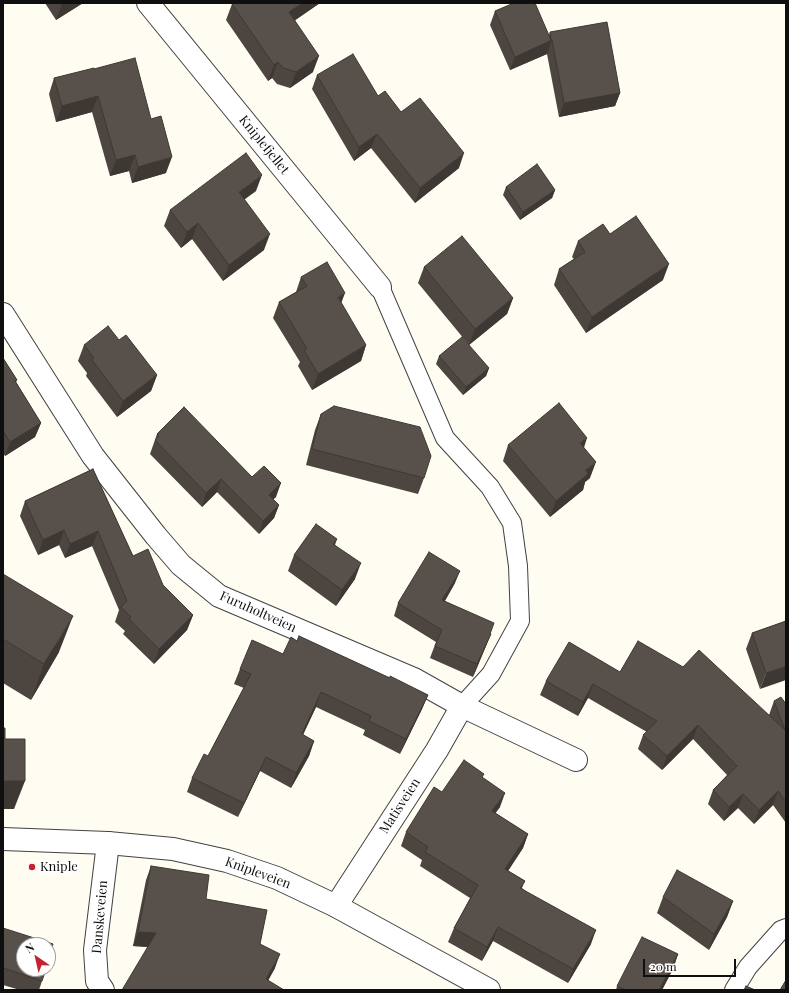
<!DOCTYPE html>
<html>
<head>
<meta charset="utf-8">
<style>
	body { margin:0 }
	#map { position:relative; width:789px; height:993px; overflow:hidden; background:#fffcf2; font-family:"Playfair Display",serif }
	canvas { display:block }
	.frame { position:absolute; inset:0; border:4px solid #0f0f0f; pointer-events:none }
	.north { position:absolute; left:16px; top:937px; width:40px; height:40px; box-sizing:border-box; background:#fff; border:1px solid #9f9f9f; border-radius:50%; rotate:326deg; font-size:11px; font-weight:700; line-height:16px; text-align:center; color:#0f0f0f }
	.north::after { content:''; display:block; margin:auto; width:14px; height:18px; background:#c42230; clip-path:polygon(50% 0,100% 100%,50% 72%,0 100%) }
	.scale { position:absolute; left:643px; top:959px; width:93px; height:18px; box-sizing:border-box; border:2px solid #0f0f0f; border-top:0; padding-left:5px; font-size:12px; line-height:14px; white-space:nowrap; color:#0f0f0f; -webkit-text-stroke:3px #fff; paint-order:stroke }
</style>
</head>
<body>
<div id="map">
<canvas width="789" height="993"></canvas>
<div class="frame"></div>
<div class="north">N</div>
<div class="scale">20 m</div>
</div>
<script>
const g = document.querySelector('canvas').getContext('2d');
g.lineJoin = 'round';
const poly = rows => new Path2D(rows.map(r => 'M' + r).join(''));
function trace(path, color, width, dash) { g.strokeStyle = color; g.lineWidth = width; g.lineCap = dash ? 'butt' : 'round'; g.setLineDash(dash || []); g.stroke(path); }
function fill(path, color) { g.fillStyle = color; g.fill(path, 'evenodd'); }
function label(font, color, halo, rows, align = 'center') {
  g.font = font + ' "Playfair Display",serif'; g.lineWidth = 4; g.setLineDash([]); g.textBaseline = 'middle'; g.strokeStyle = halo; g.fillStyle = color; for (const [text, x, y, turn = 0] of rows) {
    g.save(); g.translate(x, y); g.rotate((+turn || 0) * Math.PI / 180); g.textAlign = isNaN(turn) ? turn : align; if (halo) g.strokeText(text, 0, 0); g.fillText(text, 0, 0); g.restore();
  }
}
const service = poly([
	[380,287,445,438,490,487,512,523,518,566,520,621,491,674,462,706],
	[734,990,748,967,781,930,786,928]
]);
const minor = poly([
	[148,3,380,287],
	[3,314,93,456,156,536,181,565,219,596,414,679,462,706,576,760],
	[336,906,437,750,462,706],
	[103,990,97,981,95,950,108,843]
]);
const tertiary = poly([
	[3,839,108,843,173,849,227,861,277,878,336,906,489,990]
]);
const wall = poly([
	[45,3,83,3,56,20],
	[233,3,320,3,295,20,313,72,290,88,277,84,272,78,268,81,226,20,232,4],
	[495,11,549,35,550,32,620,93,615,106,559,117,547,54,510,70,490,25],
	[94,69,166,173,132,183,129,171,110,176,92,112,56,122,49,94,54,78],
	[317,75,378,96,401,112,459,168,415,203,371,148,354,161,312,89],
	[506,187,555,190,552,198,520,220,503,195],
	[256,191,244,199,264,250,223,281,192,239,181,248,164,226,170,210],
	[610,234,663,280,586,333,554,285,559,269,574,259,572,257,578,241],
	[424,267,513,298,507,314,469,345,418,283],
	[301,277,341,304,366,345,361,361,312,390,298,366,300,362,273,318,279,302,296,292],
	[119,340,157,375,151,391,117,417,86,376,87,373,78,361,84,345],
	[439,356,489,368,486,376,463,395,436,364],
	[3,358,17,380,16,382,41,423,35,437,5,456,3,453],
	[321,414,424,478,418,494,306,465,315,430],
	[157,434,252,477,276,497,273,499,279,505,274,518,259,534,217,492,202,507,150,454],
	[508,445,584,447,590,478,585,482,583,490,550,517,503,461],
	[93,469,133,556,193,615,187,630,154,664,123,634,125,631,115,622,119,610,92,546,65,558,59,545,38,555,20,516,25,501],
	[337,539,335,545,355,579,336,606,288,571,294,555],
	[3,574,59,652,31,700,3,683],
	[455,583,445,601,490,634,486,646,473,677,430,658,436,642,394,616,398,603],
	[786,621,760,689,746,649,752,633],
	[297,641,390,678,428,695,422,709,400,754,363,735,365,730,316,707,303,735,314,741,309,756,291,788,260,771,238,817,187,792,192,778,208,756,244,688,234,684,240,669,283,654],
	[620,672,770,716,769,715,774,701,786,704,786,823,773,805,754,824,738,808,724,821,708,804,713,790,727,775,693,739,662,770,638,749,643,735,647,732,588,698,578,716,540,695,546,681],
	[482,777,500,807,495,813,528,834,523,848,508,871,525,881,522,888,591,944,568,983,493,941,482,961,448,942,454,928,470,898,420,866,422,860,401,846,406,832,442,792],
	[151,866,206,899,260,944,275,968,268,980,147,947,133,946,146,880],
	[663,897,733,901,727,917,709,950,657,913],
	[3,928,42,981,39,990,20,990,3,985,3,990],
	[678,954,673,969,662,990,616,990,617,986]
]);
const shadedWall = poly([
	[64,3,83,3,56,20,62,4],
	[303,3,320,3,284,28,289,12],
	[552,40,547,54,510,70,515,57],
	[319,56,313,72,290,88,296,72],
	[278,62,272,78,268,81,274,65],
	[620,93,615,106,559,117,564,103],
	[98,96,92,112,56,122,62,106],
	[377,134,371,148,354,161,359,147],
	[464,153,459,168,415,203,420,188],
	[135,155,129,171,110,176,116,160],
	[172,157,166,173,132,183,138,167],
	[262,175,256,191,233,208,239,192],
	[555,190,552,198,520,220,523,212],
	[198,223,192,239,181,248,187,232],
	[270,234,264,250,223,281,229,265],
	[669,264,663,280,586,333,592,317],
	[345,293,339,309,338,297],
	[513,298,507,314,469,345,475,329],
	[366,345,361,361,312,390,318,374],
	[489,368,486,376,463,395,466,387],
	[157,375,151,391,117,417,123,401],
	[41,423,35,437,5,456,10,442],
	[587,438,582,454,580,443],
	[596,462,590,478,585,482,583,490,550,517,556,501,586,470],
	[221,479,217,492,202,507,206,493],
	[281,483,276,497,264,508,269,495],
	[279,505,274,518,259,534,263,521],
	[64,530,59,545,38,555,43,540],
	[98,531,92,546,65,558,70,544],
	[361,563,355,579,336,606,342,590],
	[460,571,455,583,438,612,442,600],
	[193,615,187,630,154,664,159,649],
	[73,616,59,652,31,700,44,664],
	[491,634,486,646,473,677,477,664],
	[786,666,786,680,760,689,766,673],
	[593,684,588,698,578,716,583,702],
	[321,692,316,707,296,749,302,734],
	[428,695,422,709,400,754,406,739],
	[698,725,693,739,662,770,667,756],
	[314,741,309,756,291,788,296,773],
	[266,757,260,771,238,817,244,803],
	[3,781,25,781,14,809,3,809],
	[778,791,773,805,754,824,759,810],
	[505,793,500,807,487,825,492,811],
	[743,794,738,808,724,821,729,807],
	[528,834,523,848,500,883,505,869],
	[733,901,727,917,709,950,714,934],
	[498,927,493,941,482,961,487,947],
	[596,930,591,944,568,983,573,969],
	[138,932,156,933,151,947,133,946],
	[280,954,275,968,263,990,266,979],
	[678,954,673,969,662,990,659,990]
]);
const building = poly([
	[233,3,303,3,289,12,319,56,296,72,283,68,278,62,274,65,232,4,233,3],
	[514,3,535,3,551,40,550,32,607,22,620,93,564,103,552,40,515,57,495,11,514,3],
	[353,54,378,96,385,91,401,112,420,98,464,153,420,188,377,134,359,147,317,75,353,54],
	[135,58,151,119,161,116,172,157,138,167,135,155,116,160,98,96,62,106,54,78,94,68,94,69,135,58],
	[246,153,262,175,239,192,270,234,229,265,198,223,187,232,170,210,246,153],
	[537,164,555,190,523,212,506,187,537,164],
	[636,216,669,264,592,317,559,269,585,252,578,241,603,224,610,234,636,216],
	[462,236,513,298,475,329,424,267,462,236],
	[327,262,345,293,338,297,366,345,318,374,304,350,307,349,279,302,307,286,301,277,327,262],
	[108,326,119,340,126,335,157,375,123,401,92,360,94,358,84,345,108,326],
	[462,337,489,368,466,387,439,356,462,337],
	[3,358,17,380,15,381,41,423,10,442,3,431,3,358],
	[559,403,587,438,580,443,596,462,586,470,588,474,556,501,508,445,559,403],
	[334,406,420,427,431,456,424,478,312,449,321,414,334,406],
	[184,407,252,477,264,466,281,483,269,495,279,505,263,521,221,479,206,493,155,440,159,436,157,434,184,407],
	[93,469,133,556,148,549,163,585,193,615,159,649,129,619,131,617,121,607,127,601,98,531,70,544,64,530,43,540,25,501,93,469],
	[316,524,337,539,333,544,361,563,342,590,294,555,316,524],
	[429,552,460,571,442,600,494,623,490,634,491,634,477,664,435,646,442,630,398,603,429,552],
	[3,574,73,616,44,664,3,639,3,574],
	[786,621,786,666,766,673,752,633,786,621],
	[299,636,390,678,390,676,428,695,406,739,369,721,371,716,321,692,302,734,314,741,296,773,266,757,244,803,192,778,204,754,208,756,251,674,240,669,252,640,283,654,291,637,297,641,299,636],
	[638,641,683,667,699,650,785,730,774,701,781,697,786,704,786,802,778,791,759,810,743,794,729,807,713,790,737,766,698,725,667,756,643,735,657,721,593,684,583,702,546,681,569,642,620,672,638,641],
	[3,728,5,728,5,739,25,739,25,781,3,781,3,728],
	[464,760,484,774,482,777,505,793,492,811,528,834,505,869,525,881,520,888,596,930,573,969,498,927,487,947,454,928,478,885,425,852,428,847,406,832,434,787,442,792,464,760],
	[151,866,209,875,206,899,267,910,260,944,280,954,266,979,284,990,122,990,156,933,138,932,151,866],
	[677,870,733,901,714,934,663,897,677,870],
	[3,928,53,944,48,962,48,945,24,945,24,969,46,969,42,981,3,968,3,928],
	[642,937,678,954,659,990,626,990,617,986,642,937],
	[786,980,786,990,780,990,786,980],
	[746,986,755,990,744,990,746,986]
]);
const markers = [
	[32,867,4,"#c42230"]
];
const streetNames = [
	["Kniplefjellet",264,145,51],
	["Furuholtveien",258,612,24],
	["Matisveien",400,806,-57],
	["Knipleveien",258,873,20],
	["Danskeveien",100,917,-85]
];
const poiNames = [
	["Kniple",40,867]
];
trace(service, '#424242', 20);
trace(minor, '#424242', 24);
trace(tertiary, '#424242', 24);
trace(service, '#fff', 18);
trace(minor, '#fff', 22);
trace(tertiary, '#fff', 22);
fill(wall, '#4c4540');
fill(shadedWall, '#3e3834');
fill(building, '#58504b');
trace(building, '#3e3834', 1);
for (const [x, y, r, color] of markers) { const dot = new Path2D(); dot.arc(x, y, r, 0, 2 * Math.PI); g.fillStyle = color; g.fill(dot); trace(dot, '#fff', 1.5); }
label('13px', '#0f0f0f', '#fff', streetNames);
label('13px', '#0f0f0f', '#fff', poiNames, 'left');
</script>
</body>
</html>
